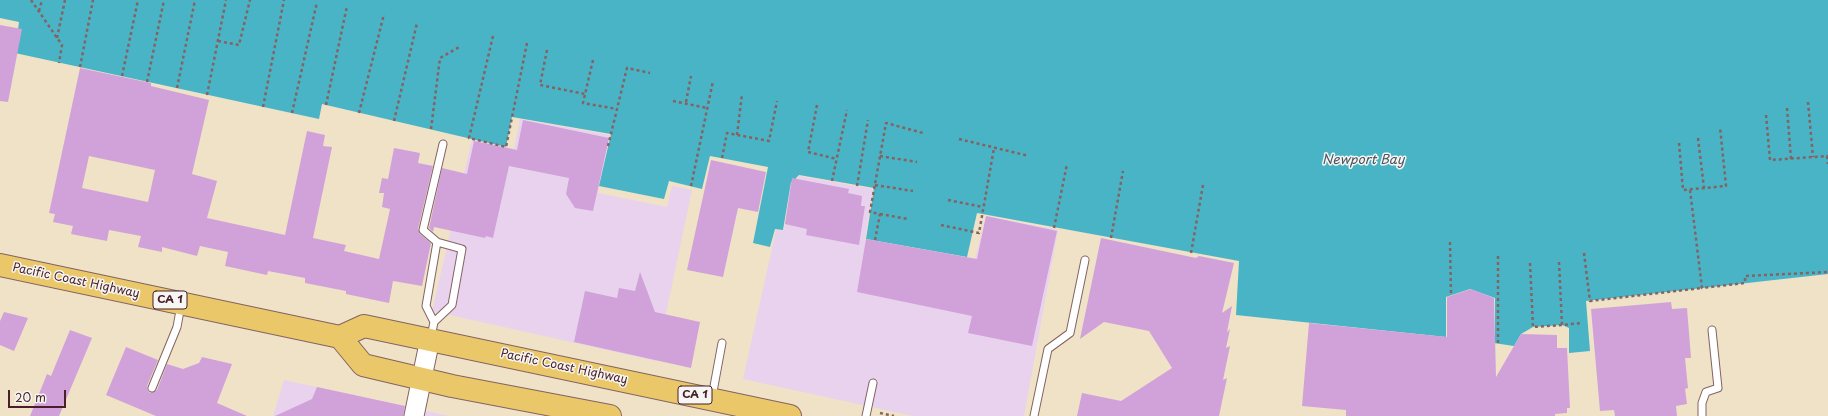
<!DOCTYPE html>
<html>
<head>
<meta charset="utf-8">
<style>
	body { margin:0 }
	#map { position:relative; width:1828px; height:416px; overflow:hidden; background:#efe2c7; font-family:"Playpen Sans",sans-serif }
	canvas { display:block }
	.scale { position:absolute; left:8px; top:390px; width:58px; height:18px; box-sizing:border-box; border:2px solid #4a1f2b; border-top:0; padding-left:5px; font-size:12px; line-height:14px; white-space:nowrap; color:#4a1f2b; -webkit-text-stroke:3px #f6f6f2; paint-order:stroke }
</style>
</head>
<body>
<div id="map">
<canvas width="1828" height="416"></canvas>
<div class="scale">20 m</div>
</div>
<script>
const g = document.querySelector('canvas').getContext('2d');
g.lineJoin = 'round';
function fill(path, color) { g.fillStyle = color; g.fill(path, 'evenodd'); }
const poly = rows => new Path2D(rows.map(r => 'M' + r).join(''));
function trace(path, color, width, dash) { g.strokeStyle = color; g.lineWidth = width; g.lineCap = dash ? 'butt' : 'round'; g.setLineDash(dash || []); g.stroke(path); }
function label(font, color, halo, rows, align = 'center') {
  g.font = font + ' "Playpen Sans",sans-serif'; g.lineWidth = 3; g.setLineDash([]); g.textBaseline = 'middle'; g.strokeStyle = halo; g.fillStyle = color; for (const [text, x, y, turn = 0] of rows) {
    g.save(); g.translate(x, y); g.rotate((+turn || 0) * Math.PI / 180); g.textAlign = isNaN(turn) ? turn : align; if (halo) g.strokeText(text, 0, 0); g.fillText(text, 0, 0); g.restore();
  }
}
const built = poly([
	[520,119,610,135,598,193,667,207,672,186,692,190,656,361,432,311,472,140,514,149],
	[799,176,873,189,865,239,975,259,986,216,1058,230,1024,416,913,416,743,379,776,230,784,230,791,182,796,182],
	[284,380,449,416,273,416]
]);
const water = poly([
	[0,0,1828,0,1828,274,1586,301,1590,351,1569,353,1569,328,1562,325,1533,327,1521,334,1514,346,1487,342,1486,340,1495,336,1495,298,1470,289,1446,297,1446,337,1236,315,1239,261,977,213,967,257,866,239,874,188,799,175,796,178,796,182,791,182,783,230,775,229,770,247,753,243,768,167,710,156,702,189,669,181,664,199,599,186,611,134,512,117,506,147,322,104,319,119,15,53,19,22,0,18]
]);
const building = poly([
	[0,25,22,29,8,102,0,101],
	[80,68,151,83,151,86,209,100,192,174,217,181,207,218,285,235,307,131,325,135,323,146,332,147,313,238,346,245,344,251,379,259,390,209,382,207,384,193,379,193,382,178,388,179,394,148,420,153,418,163,433,166,418,229,420,234,431,243,422,286,393,281,389,303,346,294,346,291,305,283,305,278,268,271,267,275,225,266,228,252,200,246,197,256,162,247,162,252,138,247,141,236,109,230,107,241,71,234,73,226,53,222,55,214,49,213],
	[89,156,155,170,148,202,82,188],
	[523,120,609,138,593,211,575,208,566,194,569,178,509,166,493,238,486,236,485,238,434,227,433,232,429,228,442,168,467,174,474,141,517,150],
	[711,160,766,172,758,212,738,208,723,277,687,270],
	[792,178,849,189,848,193,862,196,861,206,865,206,859,245,806,235,807,229,785,224],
	[986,216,1057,231,1032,346,968,333,972,316,857,292,866,239,977,259],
	[1101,238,1196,258,1199,256,1234,263,1222,313,1232,306,1227,332,1230,329,1226,348,1230,346,1223,380,1227,378,1219,416,1077,416,1082,393,1121,401,1172,368,1149,331,1104,322,1080,339],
	[640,272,655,312,700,322,691,368,574,342,585,291,617,298,619,288,635,291],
	[1471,289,1494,298,1496,377,1521,334,1557,335,1557,348,1567,348,1570,408,1567,408,1567,413,1555,414,1555,416,1346,416,1346,410,1302,406,1309,323,1447,337,1447,297],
	[1671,302,1672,309,1687,308,1691,358,1685,358,1688,388,1685,389,1687,404,1676,406,1677,416,1615,416,1614,410,1600,411,1591,309],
	[4,312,28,318,14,351,0,345,0,321],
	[70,330,92,338,59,416,30,416,47,374,51,376],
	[126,347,158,360,147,386,148,391,150,393,157,390,167,364,183,369,199,363,202,357,232,364,217,403,247,416,156,416,106,395],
	[317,387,405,406,403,416,275,416,312,399]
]);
const path = poly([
	[31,0,62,45,59,63],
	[39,11,42,0],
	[493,36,469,138,506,147,527,43],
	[57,38,65,0],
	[218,41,239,45,250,0],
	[547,50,540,85,585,94],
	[593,60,583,103,617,109],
	[80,67,93,0],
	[122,76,138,0],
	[147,82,164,0],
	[177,88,195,0],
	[207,95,226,0],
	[673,101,707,108],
	[686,102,691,76],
	[1808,102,1813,157],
	[326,105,347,6],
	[817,105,808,152,837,159],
	[263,107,284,0],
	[1787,108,1791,159],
	[292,113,317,2],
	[359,113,384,14],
	[1766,115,1770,160,1828,156],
	[394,121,417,23],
	[431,129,440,58,461,46],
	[737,135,742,94],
	[1698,138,1704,188],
	[959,139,1029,156],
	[1679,143,1683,190,1726,186,1720,127],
	[608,146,627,68,650,73],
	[880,156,917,162],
	[1827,156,1828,164],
	[722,158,727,133,769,141,777,101],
	[832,181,847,110],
	[875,185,913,191],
	[691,186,713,81],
	[857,186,868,120],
	[1690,190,1702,288,1745,283,1745,276,1828,272],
	[948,200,983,207],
	[880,214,908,219],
	[941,225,979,233,994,148],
	[1054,228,1067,164],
	[1111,238,1123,171],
	[875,240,880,214,870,212,886,123,923,133],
	[1450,242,1451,296],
	[1191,253,1203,185],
	[1584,253,1590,301,1702,288],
	[1559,262,1562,325,1582,323],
	[1530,263,1533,327,1562,325],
	[1498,343,1498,255],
	[880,413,894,416]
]);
const service = poly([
	[434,322,426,306,437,242],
	[431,337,434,322,452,305,462,249,437,242,423,230,443,144],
	[152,388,177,327,181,305],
	[712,397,722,343],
	[866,416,873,383],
	[1034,416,1048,349,1070,333,1085,260],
	[1702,416,1702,403,1706,392,1718,388,1712,330]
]);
const tertiary = poly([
	[414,416,430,339]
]);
const trunk = poly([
	[0,265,340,337,364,326,790,416],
	[340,337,363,365,452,386,610,416]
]);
const shields = [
	[170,300,34],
	[695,395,34]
];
const shieldNames = [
	["CA 1",170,300],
	["CA 1",695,395]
];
const streetNames = [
	["Pacific Coast Highway",76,281,12],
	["Pacific Coast Highway",564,367,12]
];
const waterNames = [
	["Newport Bay",1363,160]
];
fill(built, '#e9d2ed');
fill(water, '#49b4c6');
fill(building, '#d1a2da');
trace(service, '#846362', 9);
trace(tertiary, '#846362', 21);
trace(trunk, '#846362', 24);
trace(path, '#846362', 2.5, [3, 3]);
trace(service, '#fff', 7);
trace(tertiary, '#fff', 19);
trace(trunk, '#eac769', 22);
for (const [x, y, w] of shields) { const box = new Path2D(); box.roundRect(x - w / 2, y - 9, w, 18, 3); g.fillStyle = '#f6f6f2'; g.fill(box); trace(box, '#4a1f2b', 1); }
label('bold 11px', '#4a1f2b', null, shieldNames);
label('12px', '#4a1f2b', '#f6f6f2', streetNames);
label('italic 13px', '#4a5361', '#f6f6f2', waterNames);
</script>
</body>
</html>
